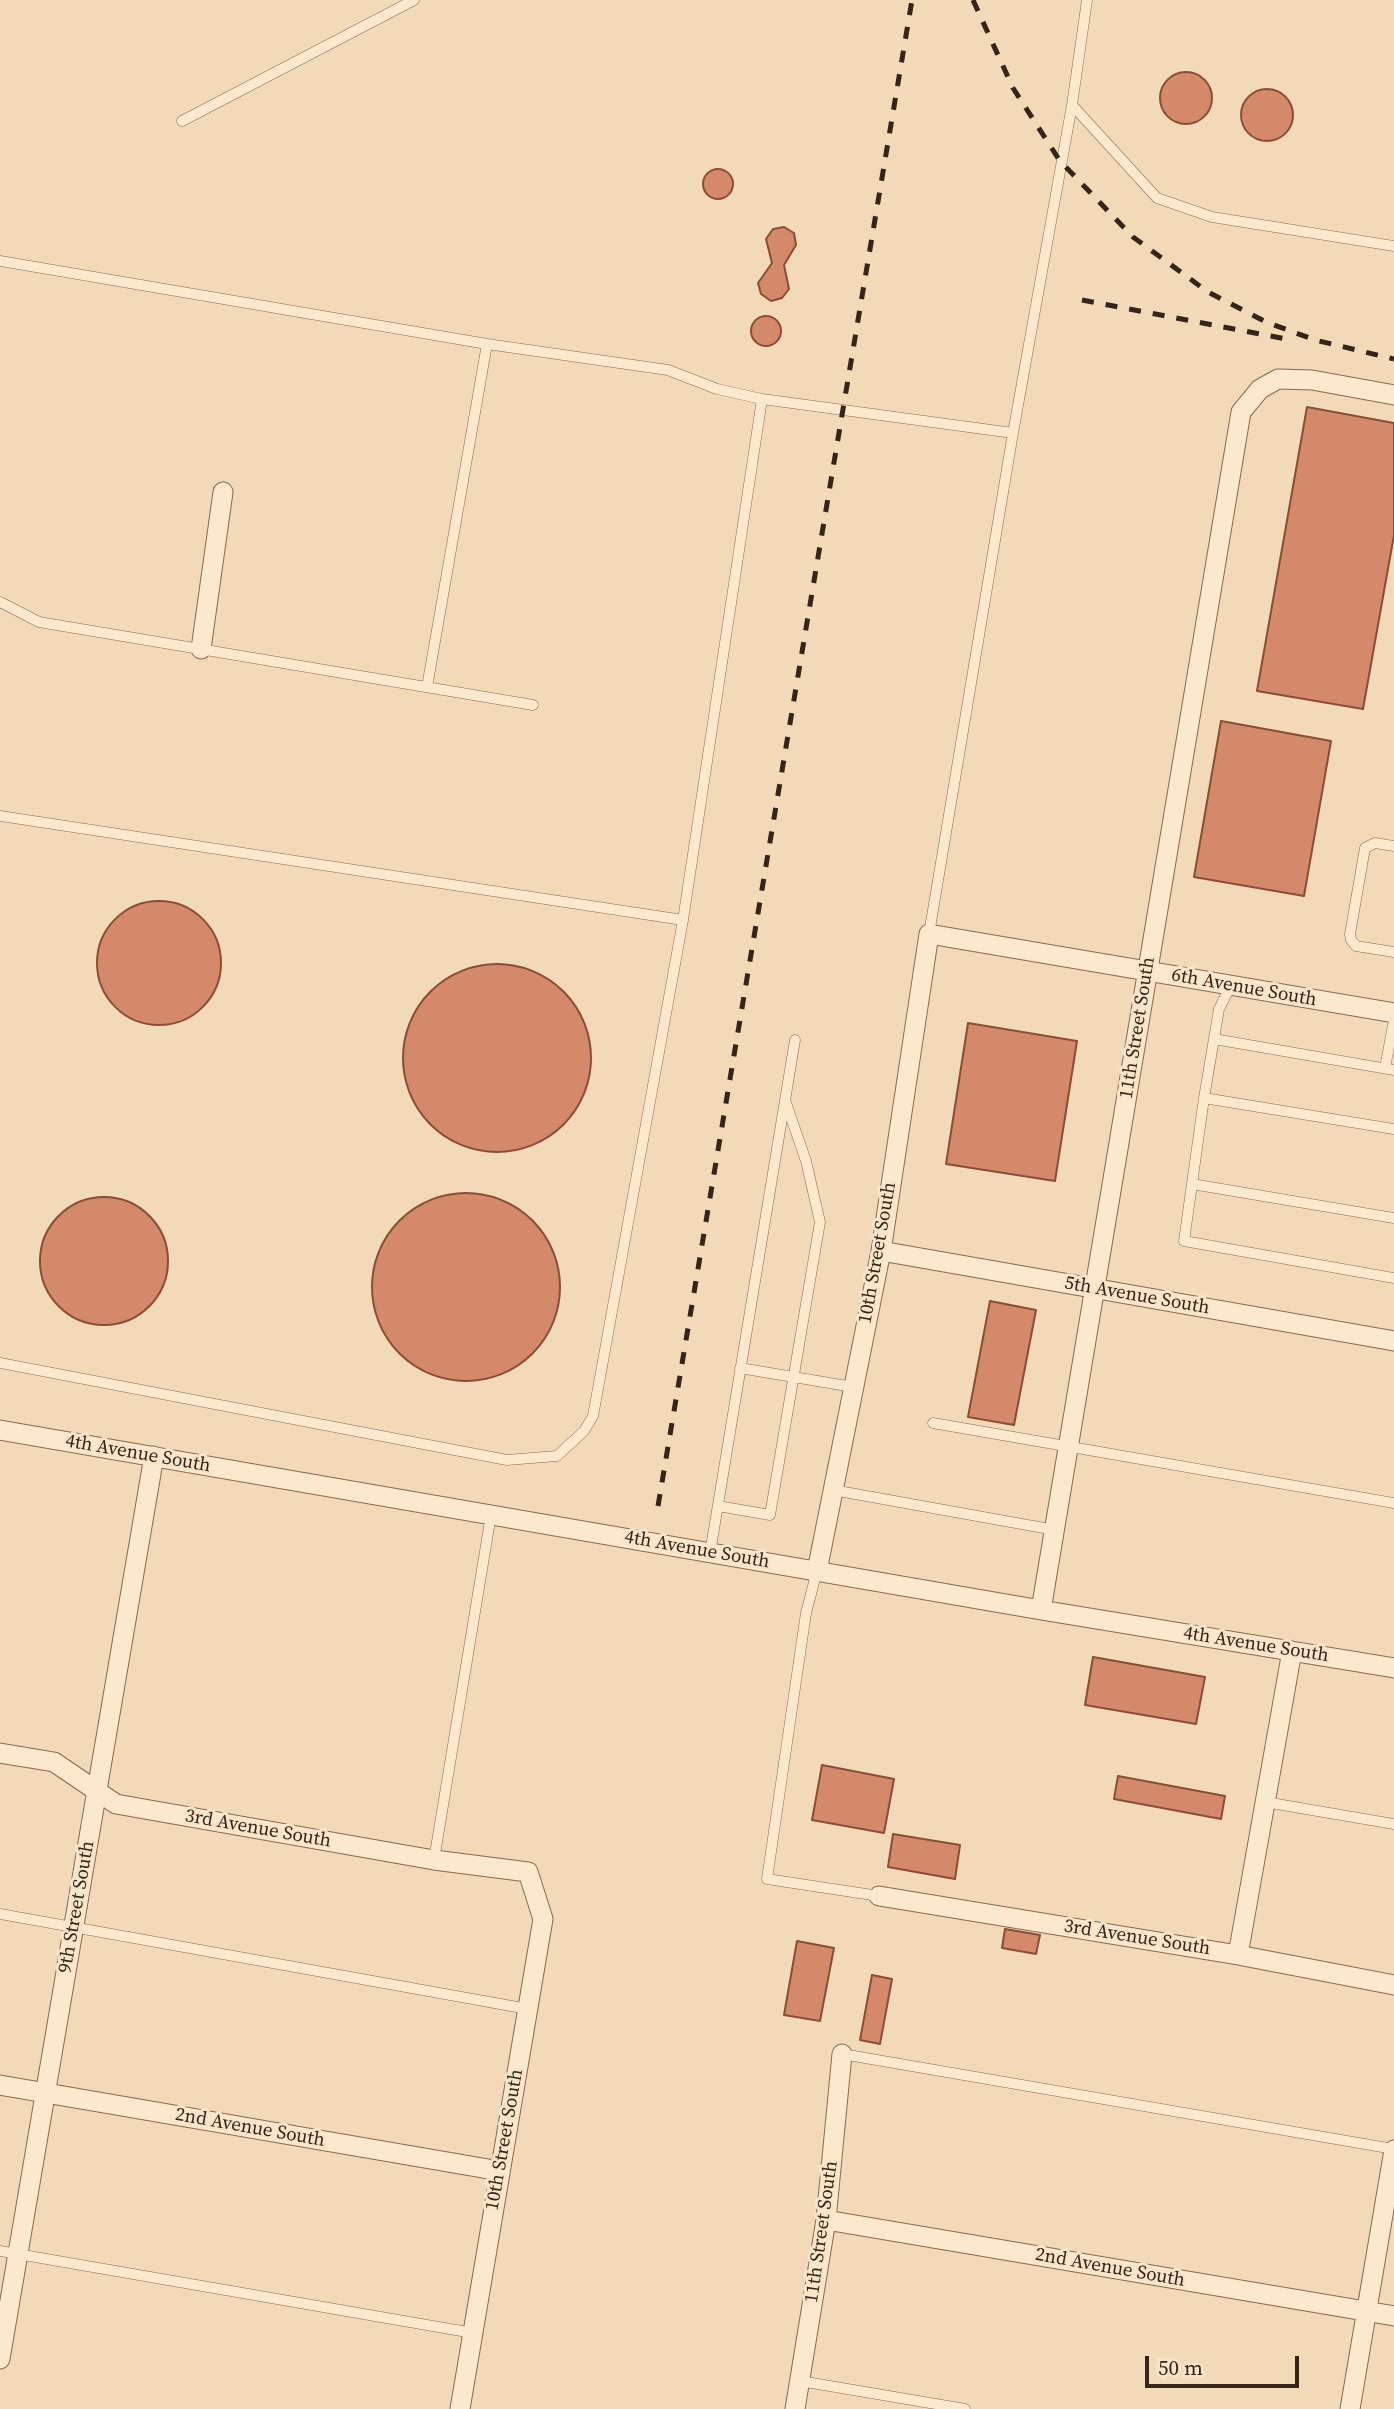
<!DOCTYPE html>
<html>
<head>
<meta charset="utf-8">
<style>
	body { margin:0 }
	#map { position:relative; width:1394px; height:2409px; overflow:hidden; background:#f2dab8; font-family:"Source Serif 4",serif }
	canvas { display:block }
	.scale { position:absolute; left:1145px; top:2356px; width:154px; height:32px; box-sizing:border-box; border:4px solid #362419; border-top:0; padding-left:9px; font-size:21px; line-height:24px; white-space:nowrap; color:#362419; -webkit-text-stroke:5px #f9e5c9; paint-order:stroke }
</style>
</head>
<body>
<div id="map">
<canvas width="1394" height="2409"></canvas>
<div class="scale">50 m</div>
</div>
<script>
const g = document.querySelector('canvas').getContext('2d');
g.lineJoin = 'round';
function fill(path, color) { g.fillStyle = color; g.fill(path, 'evenodd'); }
const poly = rows => new Path2D(rows.map(r => 'M' + r).join(''));
function trace(path, color, width, dash) { g.strokeStyle = color; g.lineWidth = width; g.lineCap = dash ? 'butt' : 'round'; g.setLineDash(dash || []); g.stroke(path); }
function label(font, color, halo, rows, align = 'center') {
  g.font = font + ' "Source Serif 4",serif'; g.lineWidth = 6; g.setLineDash([]); g.textBaseline = 'middle'; g.strokeStyle = halo; g.fillStyle = color; for (const [text, x, y, turn = 0] of rows) {
    g.save(); g.translate(x, y); g.rotate((+turn || 0) * Math.PI / 180); g.textAlign = isNaN(turn) ? turn : align; if (halo) g.strokeText(text, 0, 0); g.fillText(text, 0, 0); g.restore();
  }
}
const building = poly([
	'1160 98a26 26 0 1 1 52 0a26 26 0 1 1-52 0Z',
	'1241 115a26 26 0 1 1 52 0a26 26 0 1 1-52 0Z',
	'703 184a15 15 0 1 1 30 0a15 15 0 1 1-30 0Z',
	[784,227,794,233,796,245,784,265,789,289,782,298,771,301,761,294,758,283,772,263,766,239,773,229,784,227],
	'751 331a15 15 0 1 1 30 0a15 15 0 1 1-30 0Z',
	[1307,407,1394,423,1394,535,1363,709,1257,691,1307,407],
	[1221,721,1331,741,1304,896,1194,877,1221,721],
	'97 963a62 62 0 1 1 124 0a62 62 0 1 1-124 0Z',
	'403 1058a94 94 0 1 1 188 0a94 94 0 1 1-188 0Z',
	[968,1023,1077,1041,1055,1181,946,1164,968,1023],
	'372 1287a94 94 0 1 1 188 0a94 94 0 1 1-188 0Z',
	'40 1261a64 64 0 1 1 128 0a64 64 0 1 1-128 0Z',
	[990,1301,1036,1310,1014,1425,968,1417,990,1301],
	[1093,1657,1205,1677,1196,1724,1085,1705,1093,1657],
	[822,1765,894,1779,884,1833,812,1820,822,1765],
	[1118,1776,1225,1796,1221,1819,1114,1799,1118,1776],
	[893,1834,960,1845,955,1879,888,1867,893,1834],
	[1005,1929,1040,1935,1036,1954,1002,1948,1005,1929],
	[797,1941,834,1948,820,2021,784,2015,797,1941],
	[872,1975,892,1979,880,2044,860,2040,872,1975]
]);
const lane = poly([
	[1087,0,1072,105,1157,198,1212,217,1394,246],
	[182,121,414,0],
	[0,261,487,344,668,370,717,389,762,399,683,920,593,1416,584,1431,557,1456,507,1460,0,1363],
	[762,399,1013,433],
	[0,602,39,622,533,705],
	[427,687,487,344],
	[0,816,683,920],
	[1394,846,1375,843,1365,848,1350,934,1351,940,1356,946,1394,952],
	[929,934,1013,433,1072,105],
	[1231,985,1219,1009,1204,1098,1394,1129],
	[1214,1039,1394,1070],
	[1385,1068,1394,1020],
	[1204,1098,1184,1241,1394,1278],
	[1192,1184,1394,1218],
	[740,1368,853,1387],
	[933,1423,1394,1503],
	[833,1490,1055,1530],
	[718,1506,770,1515,820,1222,806,1161,786,1103],
	[710,1553,795,1040],
	[817,1571,806,1613,767,1879,879,1896],
	[1265,1802,1394,1824],
	[434,1860,491,1515],
	[0,1914,528,2009],
	[842,2054,1394,2149],
	[0,2251,473,2333],
	[800,2381,965,2409]
]);
const street = poly([
	[201,649,223,492],
	[881,1251,1394,1341],
	[0,1430,1041,1610,1394,1668],
	[817,1571,881,1251,929,934,1394,1013],
	[1041,1610,1241,412,1260,389,1278,379,1312,380,1394,395],
	[0,1753,54,1762,116,1804,434,1860,528,1872,543,1919,460,2409],
	[879,1896,1238,1955,1394,1985],
	[1238,1955,1292,1651],
	[0,2085,500,2171],
	[826,2220,1394,2316],
	[0,2359,154,1456],
	[795,2409,826,2220,842,2054],
	[1350,2409,1394,2150]
]);
const rail = poly([
	[973,0,1013,88,1060,161,1133,237,1208,292,1266,322,1315,340,1394,359],
	[1082,300,1292,340],
	[658,1506,912,0]
]);
const streetNames = [
	["6th Avenue South",1244,988,10],
	["11th Street South",1138,1028,-81],
	["10th Street South",878,1253,-80],
	["5th Avenue South",1137,1296,10],
	["4th Avenue South",138,1454,10],
	["4th Avenue South",697,1550,10],
	["4th Avenue South",1256,1645,9],
	["3rd Avenue South",258,1829,10],
	["9th Street South",77,1907,-80],
	["3rd Avenue South",1137,1938,9],
	["2nd Avenue South",250,2128,10],
	["10th Street South",505,2140,-80],
	["11th Street South",822,2232,-82],
	["2nd Avenue South",1110,2268,10]
];
fill(building, '#d48a6a');
trace(building, '#8b4d36', 2);
trace(lane, '#896952', 11);
trace(street, '#896952', 21);
trace(lane, '#fce8cc', 10);
trace(street, '#fce8cc', 19);
trace(rail, '#362419', 5, [12, 12]);
label('19px', '#362419', '#f9e5c9', streetNames);
</script>
</body>
</html>
